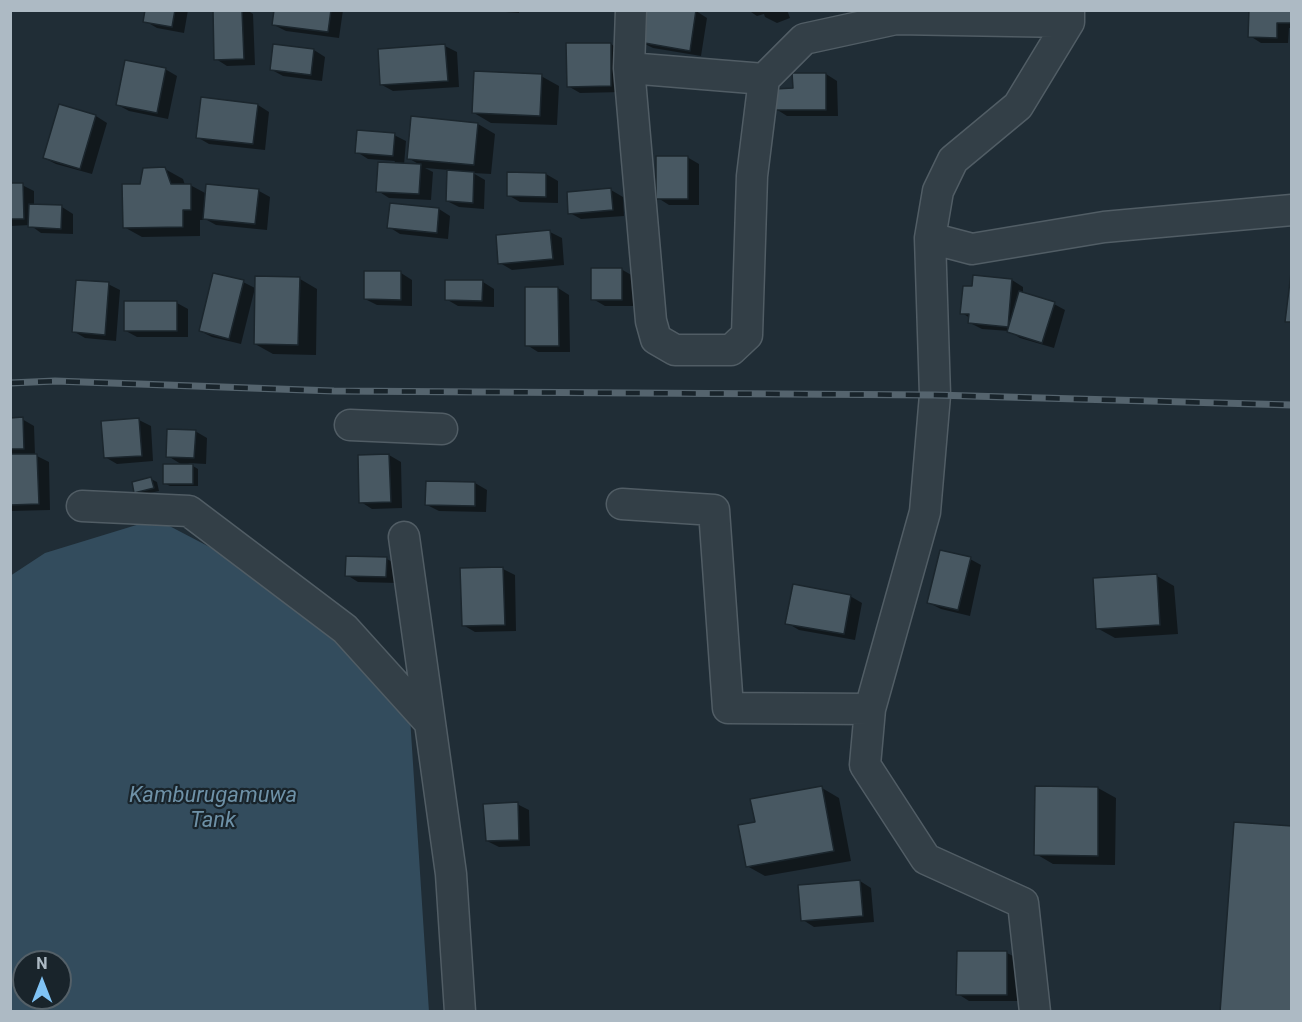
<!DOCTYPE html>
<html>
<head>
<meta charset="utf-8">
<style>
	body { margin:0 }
	#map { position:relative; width:1302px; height:1022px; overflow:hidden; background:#202d36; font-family:Roboto,sans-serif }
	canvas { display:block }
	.frame { position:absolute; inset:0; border:12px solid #adbac4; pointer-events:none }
	.north { position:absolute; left:12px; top:950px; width:60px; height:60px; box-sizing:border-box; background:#19242b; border:2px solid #546068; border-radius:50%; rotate:0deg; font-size:16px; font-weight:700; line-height:24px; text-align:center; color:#adbac4 }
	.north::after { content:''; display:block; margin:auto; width:21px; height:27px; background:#80c3f5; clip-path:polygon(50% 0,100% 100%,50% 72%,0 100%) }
</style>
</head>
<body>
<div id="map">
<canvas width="1302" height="1022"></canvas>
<div class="frame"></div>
<div class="north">N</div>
</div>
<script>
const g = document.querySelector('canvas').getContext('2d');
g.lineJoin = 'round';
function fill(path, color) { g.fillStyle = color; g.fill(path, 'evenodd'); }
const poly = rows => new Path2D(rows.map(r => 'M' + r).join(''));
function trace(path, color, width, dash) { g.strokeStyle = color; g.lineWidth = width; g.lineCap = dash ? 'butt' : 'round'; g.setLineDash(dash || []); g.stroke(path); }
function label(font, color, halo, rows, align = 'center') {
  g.font = font + ' Roboto,sans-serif'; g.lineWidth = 4.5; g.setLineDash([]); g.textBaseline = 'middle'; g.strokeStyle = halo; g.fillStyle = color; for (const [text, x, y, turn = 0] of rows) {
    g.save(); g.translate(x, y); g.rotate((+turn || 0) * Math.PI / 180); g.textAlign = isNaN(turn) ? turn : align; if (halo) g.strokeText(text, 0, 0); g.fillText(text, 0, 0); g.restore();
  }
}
const water = poly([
	[156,519,290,589,410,717,429,1012,11,1011,10,576,45,553],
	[24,962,60,962,60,998,24,998]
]);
const shadow = poly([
	[147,10,188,10,184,33,157,28,145,21],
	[214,10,247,10,253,14,255,65,227,66,216,59],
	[276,10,343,10,339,38,286,31,274,25],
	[479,10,519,10,519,13],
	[748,10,787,10,790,18,777,23,765,17,764,14,757,16],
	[1292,10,1292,28,1289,28,1288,43,1261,43,1250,36],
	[696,11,707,18,701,56,653,48,641,42],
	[611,44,622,51,622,92,580,93,568,86],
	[445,46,457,52,459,87,393,91,382,85],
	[314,50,325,57,322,81,283,76,272,70],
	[165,69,177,76,168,119,129,111,118,105],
	[826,74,837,81,838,116,787,116,776,109,794,90],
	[541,76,559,86,557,125,491,123,474,113],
	[258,105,269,112,265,150,209,144,197,137],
	[96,116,107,123,92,174,56,164,44,158],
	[478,124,495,134,491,174,473,173,485,180,484,209,459,207,447,201,449,170,425,168,433,172,431,200,389,198,378,191,395,161,368,159,357,152,394,135,406,141,404,165,422,166,408,158],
	[687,157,699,164,699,205,669,205,658,198],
	[165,169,183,179,185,185,190,185,207,194,259,191,270,197,267,230,216,225,207,220,200,220,200,236,142,237,124,227,141,185],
	[546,174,558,181,558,203,520,202,508,195],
	[10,185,22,185,34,191,34,206,62,207,73,214,73,234,41,233,30,225,10,226],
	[611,190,623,197,624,216,581,219,570,213],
	[439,209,450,216,448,239,400,234,389,227],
	[550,232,562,238,564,265,512,270,500,263],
	[621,269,633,276,633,306,605,306,593,299],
	[401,273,412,280,412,306,377,305,365,299],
	[300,279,317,289,316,355,273,354,255,344],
	[1012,280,1023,287,1023,294,1054,304,1065,310,1054,348,1020,338,1009,331,982,329,970,323,970,318,962,313],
	[243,282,255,288,241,344,212,337,200,331],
	[483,282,494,289,494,307,458,306,446,299],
	[108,284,120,290,116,341,85,338,73,331],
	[558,288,569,295,570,352,538,352,527,345],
	[177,303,188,309,188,337,137,337,126,331],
	[10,419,22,419,34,426,35,455,49,462,50,510,10,511],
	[139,420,151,426,153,461,117,464,105,457],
	[195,431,207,438,206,464,188,463,198,469,198,486,170,486,164,483,184,466,168,456],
	[389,455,401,462,402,508,372,509,361,502],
	[151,479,157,482,159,491,141,495,136,492],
	[475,483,487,490,486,512,439,511,427,505],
	[387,559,398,565,398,583,358,582,347,575],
	[970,559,981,565,970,616,941,609,929,603],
	[503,569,515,575,516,631,475,632,463,625],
	[1157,576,1174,586,1178,634,1115,638,1097,628],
	[850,596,862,603,855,640,799,630,787,623],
	[822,788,839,798,851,861,765,876,747,866],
	[1098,788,1116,798,1115,865,1053,864,1036,854],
	[517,804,529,810,530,846,499,847,487,841],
	[860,881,871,888,874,922,814,927,803,920],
	[958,952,1007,953,1019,959,1018,1001,969,1001,958,994]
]);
const building = poly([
	[145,10,175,10,172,27,143,22,145,10],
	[213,10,242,10,244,59,214,60,213,10],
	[274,10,331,10,328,32,272,25,274,10],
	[645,10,696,10,690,51,639,42,645,10],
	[1249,10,1292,10,1292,23,1277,23,1277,38,1248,37,1249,10],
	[566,43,611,43,611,86,567,87,566,43],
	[273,44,314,49,311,75,270,70,273,44],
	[445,44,448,81,380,85,378,49,445,44],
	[125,60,166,68,157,113,116,105,125,60],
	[474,71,542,74,540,116,472,113,474,71],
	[792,73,826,73,826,110,774,110,774,89,793,88,792,73],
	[201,97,258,104,253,144,196,138,201,97],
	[59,104,96,115,80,169,43,158,59,104],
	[411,116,478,123,474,165,407,159,411,116],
	[357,130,395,133,393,156,355,153,357,130],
	[656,156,688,156,688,199,656,199,656,156],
	[378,162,421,164,419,194,376,192,378,162],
	[165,167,171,184,191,184,191,210,183,210,183,227,123,228,122,184,140,184,143,168,165,167],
	[447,170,474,172,473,203,446,201,447,170],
	[507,172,546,173,546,197,507,196,507,172],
	[10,183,23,183,24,219,10,219,10,183],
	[206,184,259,189,255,224,203,219,206,184],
	[611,188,613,210,568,214,567,192,611,188],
	[390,203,439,208,437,233,387,228,390,203],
	[29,204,62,205,61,229,28,227,29,204],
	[550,230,553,259,498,264,496,235,550,230],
	[1292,265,1292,322,1285,322,1292,265],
	[591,268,622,268,622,300,591,300,591,268],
	[364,271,401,271,401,300,364,299,364,271],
	[213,273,244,280,229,339,199,331,213,273],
	[973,275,1012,279,1008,327,968,323,969,314,960,314,963,286,972,286,973,275],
	[255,276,300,277,298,345,254,344,255,276],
	[76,280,109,282,105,335,72,332,76,280],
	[445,280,483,280,482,301,445,300,445,280],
	[525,287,558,287,559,346,525,346,525,287],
	[1019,291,1055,302,1042,343,1007,332,1019,291],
	[124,301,177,301,177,331,124,331,124,301],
	[23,417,24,449,10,449,10,418,23,417],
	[139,418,142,456,104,458,101,421,139,418],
	[167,429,196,430,194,458,166,457,167,429],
	[10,454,37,454,39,504,10,505,10,454],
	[389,454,391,502,359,503,358,455,389,454],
	[163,464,193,464,193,484,163,484,163,464],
	[151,477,154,488,134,493,132,482,151,477],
	[426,481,475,482,475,506,425,505,426,481],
	[940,550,971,557,958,610,927,603,940,550],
	[346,556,387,557,386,577,345,576,346,556],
	[503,567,505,625,462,626,460,568,503,567],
	[1157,574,1160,625,1096,629,1093,578,1157,574],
	[793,584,851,595,844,634,785,624,793,584],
	[822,786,834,851,746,867,738,825,755,822,750,799,822,786],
	[1035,786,1098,787,1098,856,1034,855,1035,786],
	[518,802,519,840,486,841,483,804,518,802],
	[1234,822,1292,826,1292,1012,1220,1012,1234,822],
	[860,880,863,916,801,921,798,885,860,880],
	[957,951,1007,951,1007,995,956,995,957,951]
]);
const minor = poly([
	[631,10,629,68,651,321,656,339,675,350,731,350,747,335,752,176,764,79,804,39,896,19,1069,22],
	[629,68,764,79],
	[930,238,972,249,1104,227,1292,210],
	[350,425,442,429],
	[622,504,714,510,728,708,870,709],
	[82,506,189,511,345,629,430,723,451,874,460,1012],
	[404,537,430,723],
	[1035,1012,1023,903,926,859,865,765,870,709,925,512,935,395,930,238,938,191,953,160,1018,106,1069,22,1069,10]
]);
const rail = poly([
	[10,383,55,381,334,391,935,395,1292,405]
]);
const waterNames = [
	["Kamburugamuwa",213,796],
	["Tank",213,821]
];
fill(water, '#334c5d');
fill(shadow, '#0007');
fill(building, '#485862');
trace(building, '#1b262d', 1.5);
trace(minor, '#515d65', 33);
trace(minor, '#333f47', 30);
trace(rail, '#55646e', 7);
trace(rail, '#19242b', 4.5, [14]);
label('italic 22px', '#6e91a7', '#19242b', waterNames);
</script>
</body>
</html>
